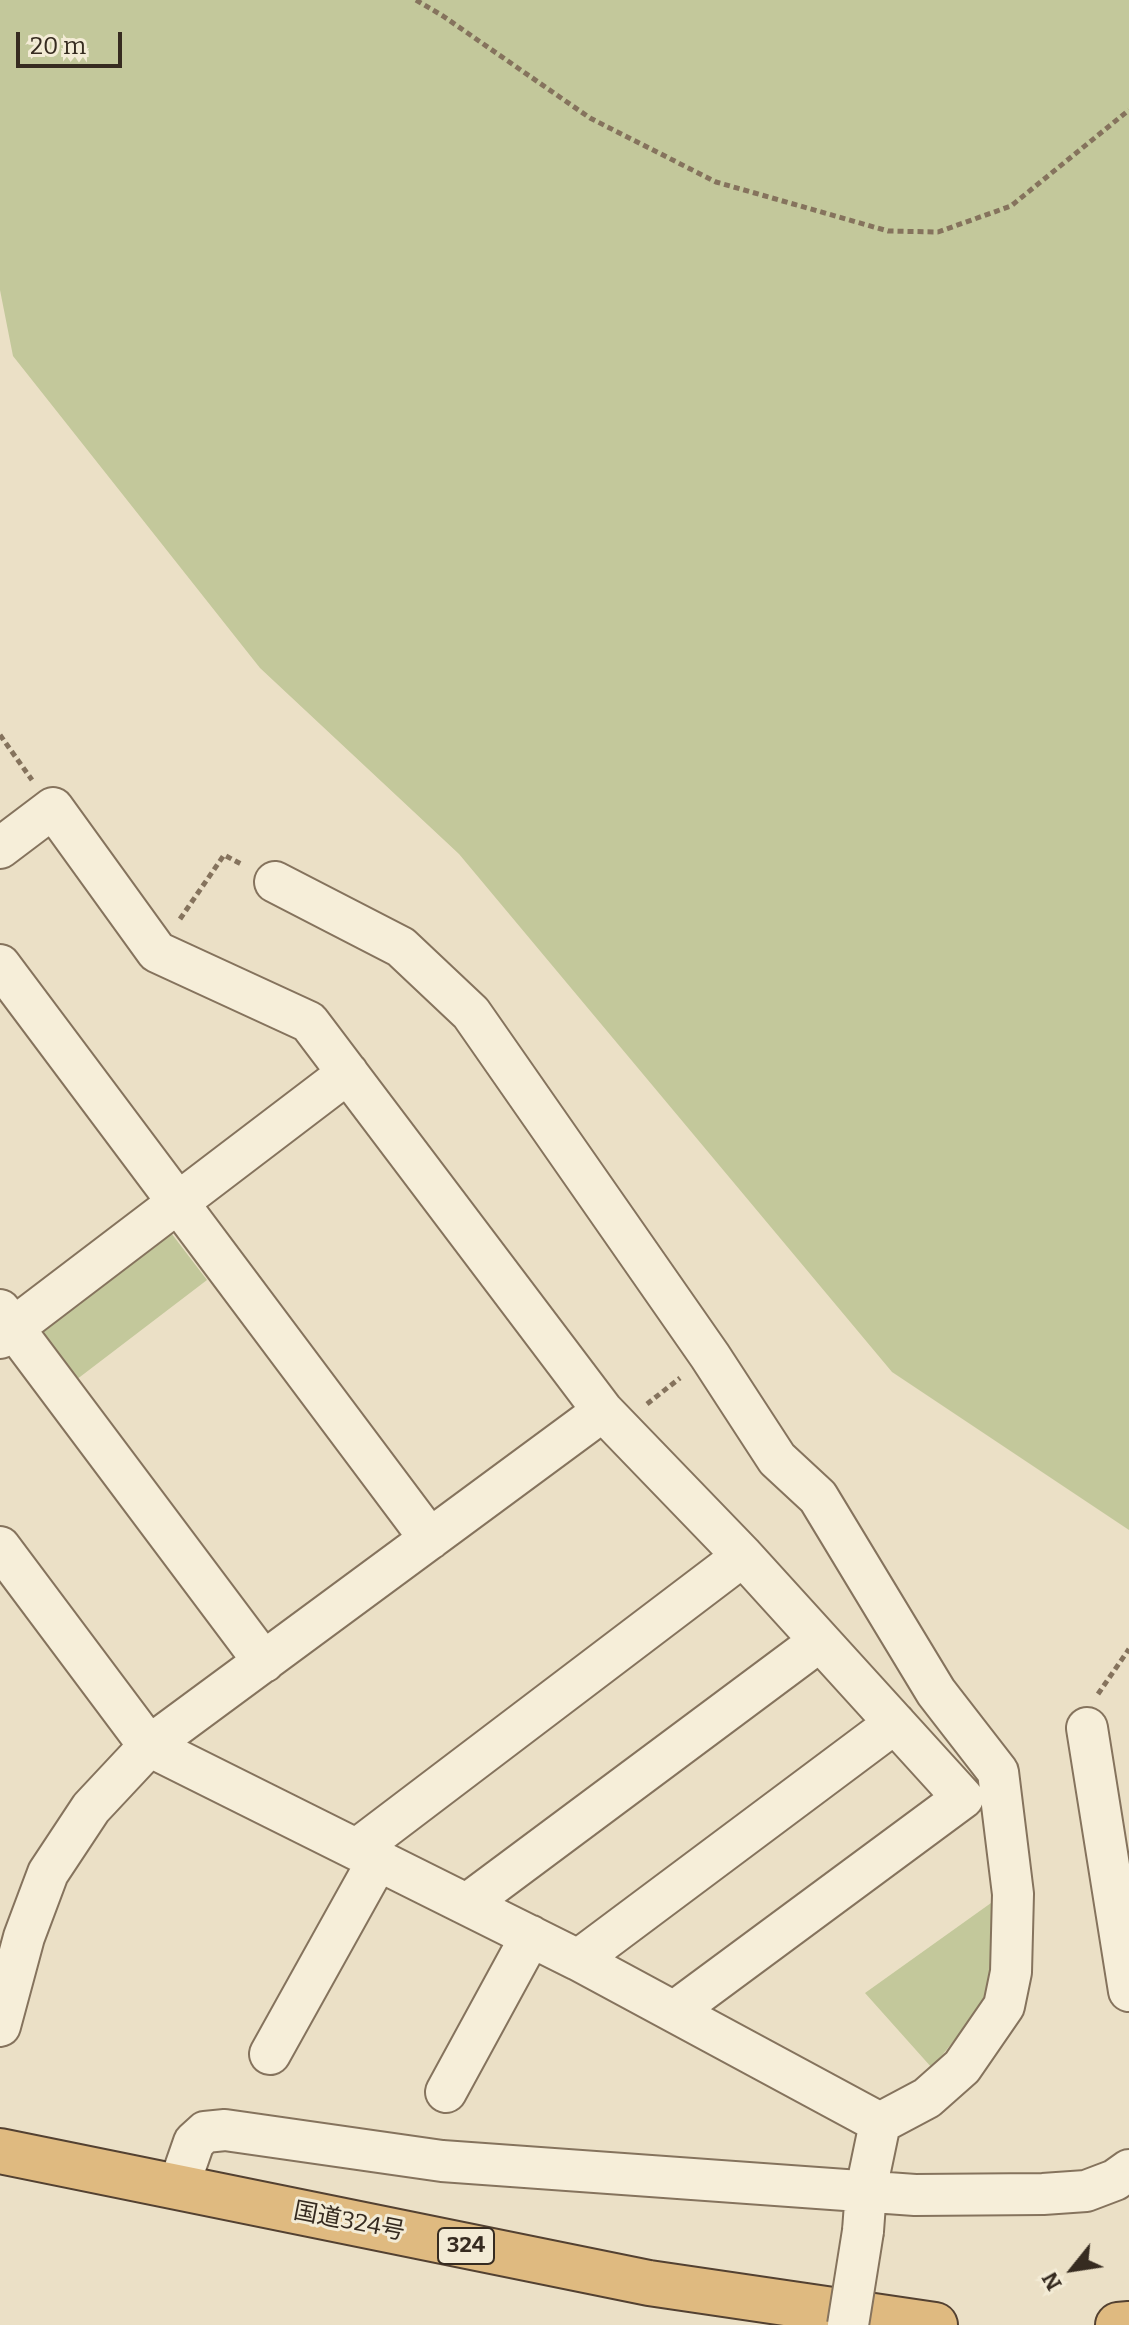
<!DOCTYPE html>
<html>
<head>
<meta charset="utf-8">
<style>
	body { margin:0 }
	#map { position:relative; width:1129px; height:2325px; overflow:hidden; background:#ebe0c6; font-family:Bitter,serif }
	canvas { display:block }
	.north { position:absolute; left:1033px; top:2229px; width:80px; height:80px; -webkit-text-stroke:6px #f3ebd5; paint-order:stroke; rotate:240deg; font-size:22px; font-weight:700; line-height:32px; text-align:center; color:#362b20 }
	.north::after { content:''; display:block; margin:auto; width:28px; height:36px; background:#362b20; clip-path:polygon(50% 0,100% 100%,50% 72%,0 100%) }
	.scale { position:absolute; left:16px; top:32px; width:106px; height:36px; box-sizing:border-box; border:4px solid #362b20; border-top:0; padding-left:10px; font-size:24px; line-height:28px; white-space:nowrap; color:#362b20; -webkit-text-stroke:6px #f3ebd5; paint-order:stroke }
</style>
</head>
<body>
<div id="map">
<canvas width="1129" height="2325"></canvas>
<div class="north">N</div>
<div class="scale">20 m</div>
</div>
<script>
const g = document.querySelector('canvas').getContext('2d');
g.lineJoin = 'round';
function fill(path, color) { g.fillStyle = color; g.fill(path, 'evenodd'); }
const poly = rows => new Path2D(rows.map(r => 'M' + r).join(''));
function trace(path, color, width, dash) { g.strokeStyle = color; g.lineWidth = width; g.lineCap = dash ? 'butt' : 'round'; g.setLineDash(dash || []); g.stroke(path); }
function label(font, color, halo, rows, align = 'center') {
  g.font = font + ' Bitter,"Noto Sans JP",serif'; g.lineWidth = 6; g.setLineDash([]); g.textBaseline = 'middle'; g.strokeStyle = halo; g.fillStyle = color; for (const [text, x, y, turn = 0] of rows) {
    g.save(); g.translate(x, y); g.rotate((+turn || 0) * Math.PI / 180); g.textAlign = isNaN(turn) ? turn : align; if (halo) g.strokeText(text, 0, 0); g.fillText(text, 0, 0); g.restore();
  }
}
const green = poly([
	[0,0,1129,0,1129,1530,892,1372,459,854,260,668,13,356,0,290],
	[168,1229,207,1280,72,1383,33,1332],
	[998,1898,991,1994,932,2068,865,1993]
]);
const path = poly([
	[416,0,443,16,590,118,716,182,888,231,938,232,1011,206,1129,110],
	[0,735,32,780],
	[180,919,224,855,243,865],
	[647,1404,680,1378],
	[1098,1694,1129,1649]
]);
const minor = poly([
	[0,848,53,808,157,952,309,1022,603,1411,743,1556,963,1798,675,2011],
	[275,882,401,947,471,1013,710,1356,777,1459,818,1497,936,1692,998,1772,1013,1894,1011,1972,1004,2006,962,2067,927,2098,880,2123],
	[0,965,430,1539],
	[0,1310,264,1662],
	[0,1338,348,1073],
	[0,1547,149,1746,578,1960,880,2123,866,2190,863,2231],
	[1087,1728,1129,1991],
	[357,1849,743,1556],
	[467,1904,820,1641],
	[578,1960,895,1723],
	[0,2026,24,1937,48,1873,91,1808,149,1746,603,1411],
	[270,2054,378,1860],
	[446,2092,531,1936],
	[178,2188,194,2142,205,2132,225,2130,442,2161,915,2195,1043,2194,1086,2191,1115,2180,1129,2170]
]);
const trunk = poly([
	[0,2151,649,2283,935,2325],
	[1118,2325,1129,2324]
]);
const minorBridge = poly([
	[848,2325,863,2231]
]);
const shields = [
	[466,2246,56]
];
const shieldNames = [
	["324",466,2246]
];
const streetNames = [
	["国道324号",349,2222,11]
];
fill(green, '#c3c89b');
trace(minor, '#85735d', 44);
trace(trunk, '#534131', 48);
trace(path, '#85735d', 5, [6, 4]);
trace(minor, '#f6eed9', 40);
trace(trunk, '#dfba80', 44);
trace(minorBridge, '#85735d', 44, []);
trace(minorBridge, '#f6eed9', 40);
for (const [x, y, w] of shields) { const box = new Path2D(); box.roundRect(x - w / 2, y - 18, w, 36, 6); g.fillStyle = '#f3ebd5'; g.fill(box); trace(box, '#362b20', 2); }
label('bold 22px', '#362b20', null, shieldNames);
label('24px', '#362b20', '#f3ebd5', streetNames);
</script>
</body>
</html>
